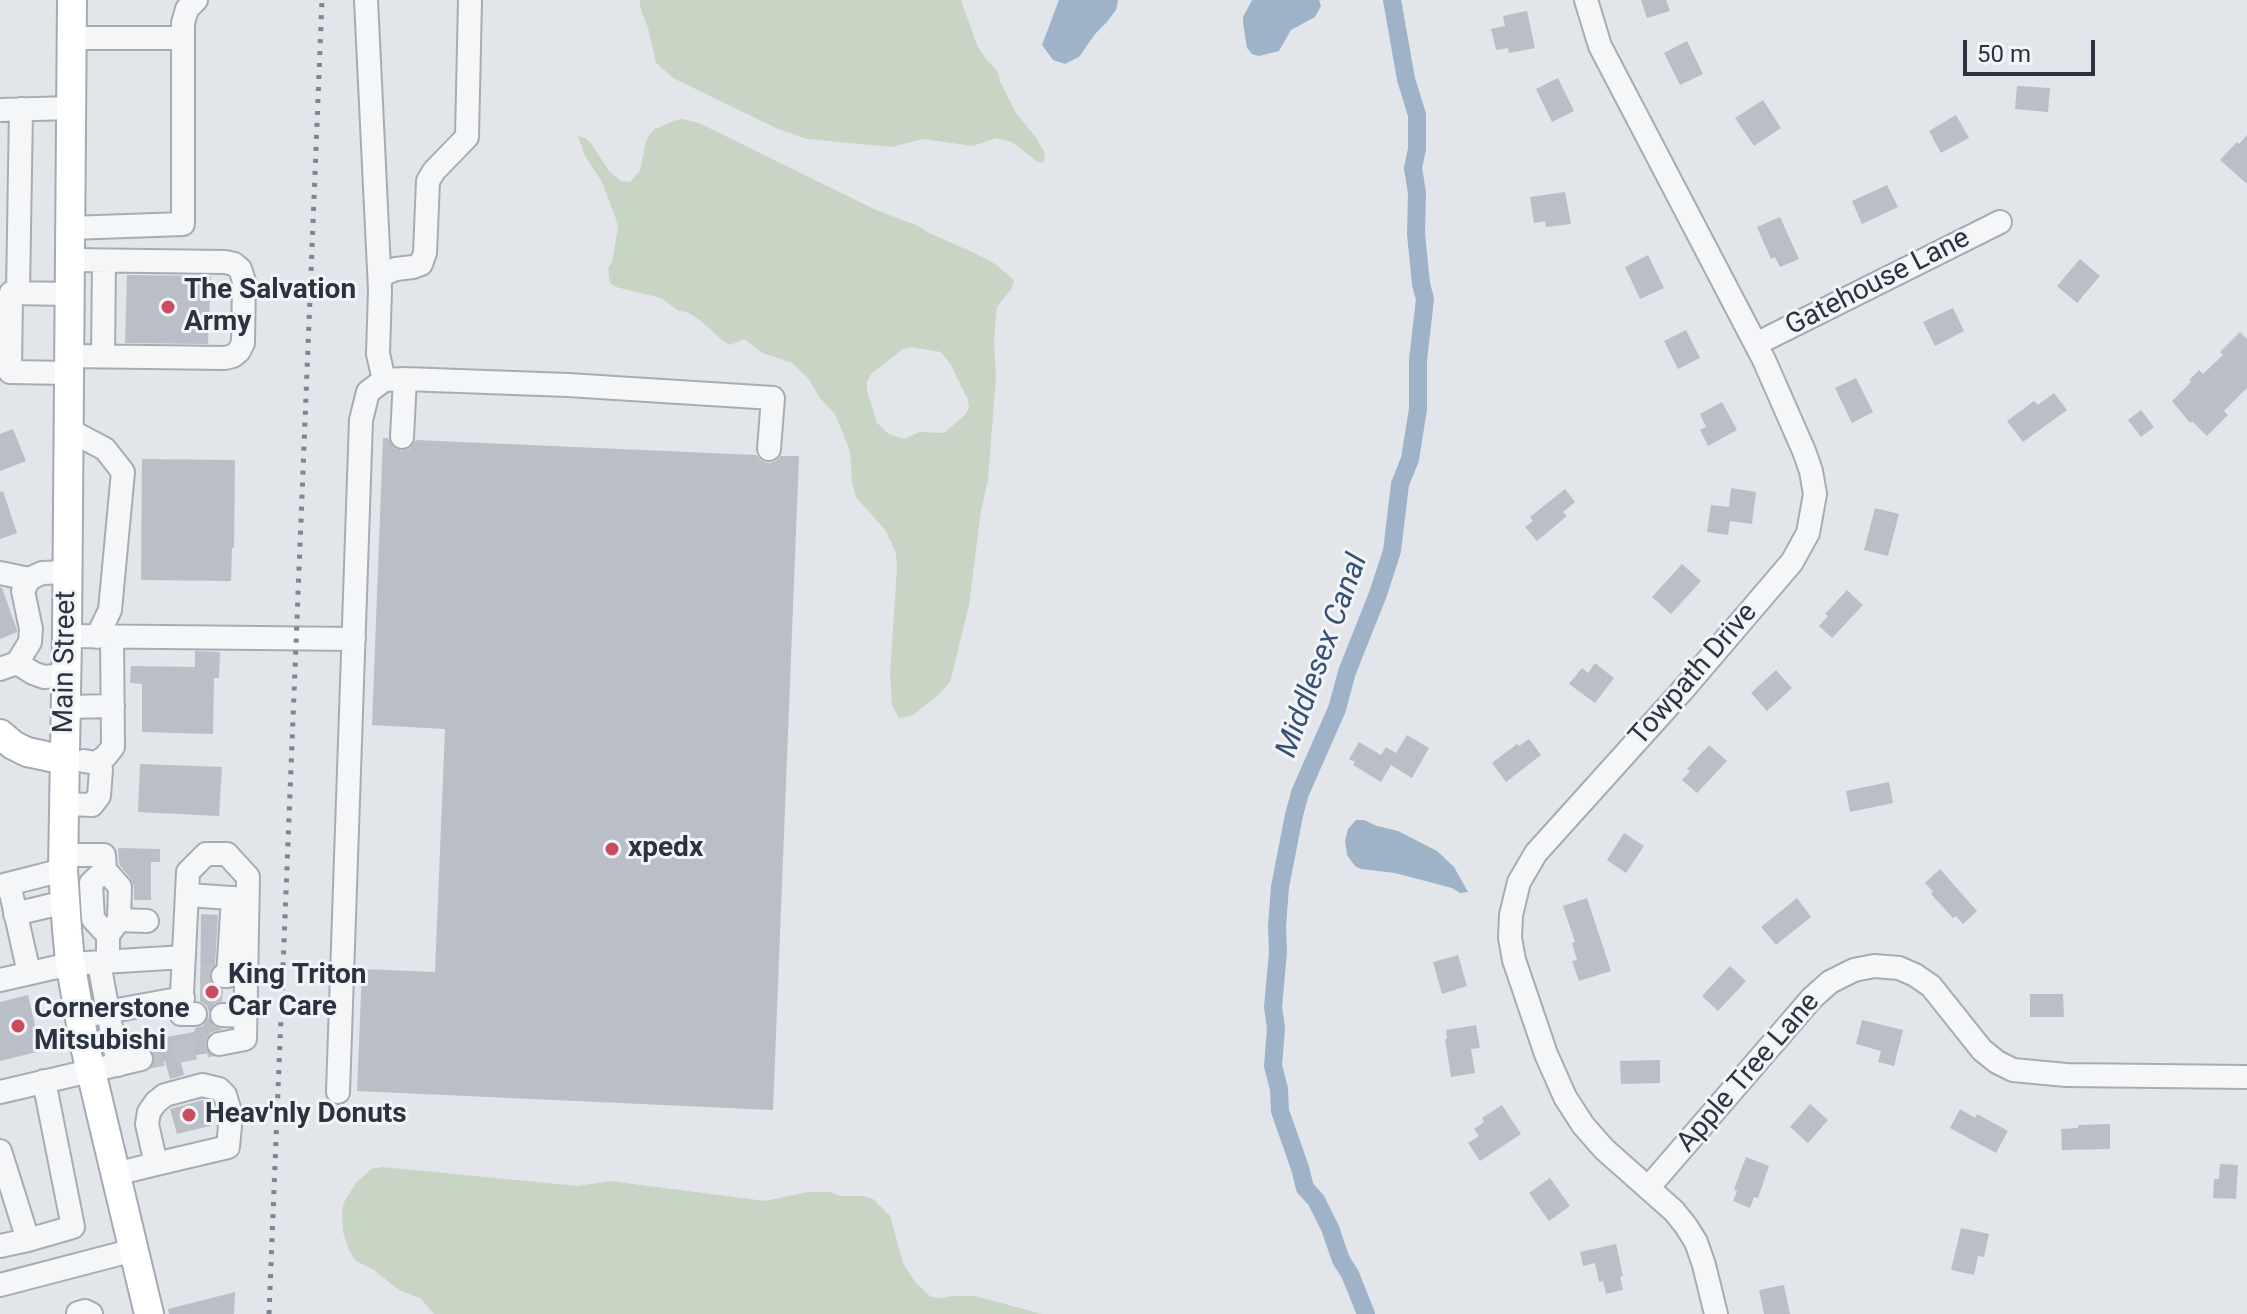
<!DOCTYPE html>
<html>
<head>
<meta charset="utf-8">
<style>
	body { margin:0 }
	#map { position:relative; width:2247px; height:1314px; overflow:hidden; background:#e2e5ea; font-family:Roboto,sans-serif }
	canvas { display:block }
	.scale { position:absolute; left:1963px; top:40px; width:132px; height:36px; box-sizing:border-box; border:4px solid #2b3341; border-top:0; padding-left:10px; font-size:24px; line-height:28px; white-space:nowrap; color:#2b3341; -webkit-text-stroke:6px #f2f4f7; paint-order:stroke }
</style>
</head>
<body>
<div id="map">
<canvas width="2247" height="1314"></canvas>
<div class="scale">50 m</div>
</div>
<script>
const g = document.querySelector('canvas').getContext('2d');
g.lineJoin = 'round';
function fill(path, color) { g.fillStyle = color; g.fill(path, 'evenodd'); }
const poly = rows => new Path2D(rows.map(r => 'M' + r).join(''));
function trace(path, color, width, dash) { g.strokeStyle = color; g.lineWidth = width; g.lineCap = dash ? 'butt' : 'round'; g.setLineDash(dash || []); g.stroke(path); }
function label(font, color, halo, rows, align = 'center') {
  g.font = font + ' Roboto,sans-serif'; g.lineWidth = 6; g.setLineDash([]); g.textBaseline = 'middle'; g.strokeStyle = halo; g.fillStyle = color; for (const [text, x, y, turn = 0] of rows) {
    g.save(); g.translate(x, y); g.rotate((+turn || 0) * Math.PI / 180); g.textAlign = isNaN(turn) ? turn : align; if (halo) g.strokeText(text, 0, 0); g.fillText(text, 0, 0); g.restore();
  }
}
const green = poly([
	[640,0,961,0,977,45,986,59,998,72,1000,81,1016,113,1037,139,1045,154,1043,163,1036,161,1012,142,996,138,973,146,923,139,892,147,807,139,778,129,673,78,656,63,648,28,640,7],
	[683,119,699,123,876,210,916,225,931,234,972,252,995,264,1014,280,1012,288,997,307,996,315,994,342,996,376,988,479,981,511,969,605,950,682,938,695,914,714,907,717,899,718,892,705,890,674,897,568,896,553,886,531,856,497,852,482,850,451,835,414,819,397,808,378,792,363,763,353,744,339,730,345,723,341,700,320,687,312,679,311,661,298,616,287,610,283,608,268,612,262,618,228,616,219,602,182,585,156,578,136,585,138,591,143,609,171,621,181,630,182,640,171,646,141,650,134,655,129,676,120],
	[911,347,941,352,951,365,968,400,969,407,966,414,944,433,920,432,904,439,889,434,877,423,867,391,867,382,871,374,903,349],
	[382,1167,578,1186,610,1181,765,1201,808,1192,830,1192,840,1196,863,1196,873,1199,890,1216,903,1263,915,1282,931,1297,942,1298,952,1296,975,1296,1042,1314,434,1314,420,1298,399,1290,374,1270,356,1261,350,1252,343,1232,342,1210,345,1200,356,1183,371,1169]
]);
const water = poly([
	[1059,0,1118,0,1116,10,1107,22,1095,34,1079,57,1065,64,1053,60,1042,45],
	[1252,0,1319,0,1321,6,1315,17,1291,30,1279,51,1259,56,1252,54,1247,48,1243,23,1243,17],
	[1356,820,1364,820,1377,826,1398,831,1437,851,1454,867,1468,892,1460,893,1452,888,1395,873,1361,869,1355,866,1347,855,1345,841,1348,829]
]);
const canal = poly([
	[1366,1314,1350,1274,1341,1260,1330,1228,1316,1200,1305,1188,1300,1168,1280,1111,1279,1089,1273,1066,1276,1028,1273,1007,1278,952,1277,926,1280,887,1294,815,1300,793,1337,709,1347,672,1378,594,1392,551,1400,484,1410,459,1418,409,1418,360,1425,299,1421,284,1416,234,1417,193,1413,168,1417,149,1417,115,1406,79,1392,0]
]);
const building = poly([
	[1641,0,1666,0,1670,11,1647,18],
	[1527,11,1535,48,1509,53,1508,48,1496,50,1491,29,1505,26,1503,16],
	[1687,41,1703,74,1680,85,1664,53],
	[1558,78,1574,111,1552,122,1536,89],
	[2017,86,2050,88,2048,112,2015,109],
	[1763,100,1781,128,1754,146,1735,118],
	[1956,115,1969,138,1941,153,1929,131],
	[2247,135,2247,184,2220,160,2237,142,2239,144],
	[1887,185,1898,207,1862,224,1852,201],
	[1565,192,1571,224,1546,227,1545,221,1534,223,1530,197],
	[1780,217,1799,259,1780,267,1775,257,1771,259,1757,227],
	[1648,255,1664,288,1640,299,1625,267],
	[2080,259,2100,276,2077,303,2057,286],
	[127,275,211,276,208,344,125,343],
	[1953,308,1964,331,1935,346,1923,322],
	[1686,330,1700,358,1678,369,1664,341],
	[2240,332,2247,339,2247,388,2224,411,2228,415,2207,436,2192,421,2190,423,2172,401,2191,382,2189,380,2199,370,2203,374,2223,355,2220,352],
	[1856,378,1873,412,1852,423,1835,388],
	[2054,393,2067,410,2023,442,2007,421,2034,401,2038,405],
	[1722,402,1737,430,1708,446,1700,430,1706,427,1700,414],
	[2141,410,2154,427,2141,437,2128,420],
	[13,429,26,461,0,471,0,434],
	[383,438,388,438,394,448,402,451,409,449,416,440,756,455,762,461,769,463,776,461,781,456,799,456,773,1110,357,1091,362,969,435,972,445,729,372,725],
	[142,459,235,460,234,548,232,548,231,581,141,580],
	[1731,488,1756,492,1752,524,1730,521,1728,535,1707,532,1711,505,1729,507],
	[1565,489,1575,502,1563,512,1567,516,1537,541,1525,527,1533,521,1530,517],
	[3,491,17,533,0,539,0,492],
	[1875,508,1899,514,1888,556,1864,550],
	[1682,564,1701,581,1671,614,1652,597],
	[0,587,2,588,17,630,17,632,0,639],
	[1847,590,1863,605,1832,638,1819,626,1828,616,1825,614],
	[195,651,220,652,219,678,214,678,213,734,142,732,142,684,130,683,131,666,195,667],
	[1595,663,1614,678,1595,703,1569,684,1582,668,1588,673],
	[1776,670,1792,688,1767,711,1751,693],
	[1407,735,1429,748,1412,778,1391,765,1381,782,1353,765,1355,762,1349,759,1359,742,1381,755,1386,747,1396,753],
	[1529,739,1541,755,1506,782,1492,763,1517,744,1519,746],
	[1709,745,1727,761,1697,793,1682,780,1690,771,1687,769],
	[140,764,222,767,219,816,138,812],
	[1889,782,1893,803,1850,812,1846,791],
	[1624,833,1644,846,1626,873,1607,860],
	[118,848,160,849,160,862,151,862,151,900,134,900,134,886,130,878,119,864],
	[1940,869,1977,911,1963,924,1956,916,1953,918,1931,894,1933,892,1925,883],
	[1587,898,1611,971,1579,981,1572,961,1577,960,1572,943,1575,942,1563,906],
	[1797,898,1811,917,1776,945,1761,927],
	[201,914,218,915,215,965,211,970,209,977,215,988,223,990,222,1001,215,1003,209,1012,207,1006,200,1001],
	[1458,955,1467,986,1442,994,1433,962],
	[1730,966,1746,981,1718,1011,1702,996],
	[2030,994,2063,994,2064,1017,2030,1017],
	[28,995,41,1051,0,1061,0,1002],
	[208,1017,214,1026,223,1029,210,1033,206,1039,205,1046,209,1053,180,1058,184,1075,170,1079,165,1061,154,1063,152,1050,146,1046,139,1045,139,1042,194,1032,195,1028,203,1026],
	[1862,1020,1903,1030,1894,1066,1878,1062,1881,1051,1856,1044],
	[1476,1025,1480,1048,1471,1049,1475,1073,1451,1077,1445,1039,1447,1039,1446,1030],
	[1660,1060,1660,1083,1621,1084,1620,1061],
	[203,1100,210,1126,177,1134,170,1109],
	[1810,1104,1828,1120,1808,1143,1790,1127],
	[1502,1105,1521,1134,1480,1161,1468,1143,1479,1136,1474,1129,1484,1122,1482,1118],
	[1960,1109,1975,1118,1977,1114,2008,1131,1996,1153,1950,1128],
	[2110,1124,2110,1149,2062,1150,2061,1129,2078,1128,2078,1125],
	[1746,1157,1769,1166,1758,1198,1754,1197,1750,1208,1733,1201,1737,1191,1734,1189],
	[2220,1164,2238,1165,2236,1199,2213,1198,2214,1179,2219,1179],
	[1550,1178,1570,1206,1549,1221,1529,1193],
	[1961,1228,1989,1234,1984,1257,1978,1256,1974,1275,1951,1270],
	[1616,1244,1623,1276,1620,1277,1623,1290,1606,1294,1603,1281,1599,1282,1595,1263,1583,1266,1580,1252],
	[1784,1285,1790,1314,1764,1314,1759,1290],
	[235,1292,234,1314,169,1314,168,1309]
]);
const minorTunnel = poly([
	[201,974,223,976],
	[141,1059,219,1044]
]);
const minor = poly([
	[366,0,380,290,378,354,384,380],
	[1586,0,1600,46,1764,360,1804,451,1811,471,1815,494,1808,533,1792,562,1681,692,1536,853,1519,882,1511,915,1510,938,1514,960,1546,1054,1565,1097,1583,1125,1604,1149,1674,1211,1686,1226,1696,1242,1704,1265,1716,1314],
	[183,38,183,23,187,9,196,0],
	[0,110,71,108],
	[70,228,183,224,183,38,71,38],
	[380,279,386,273,396,269,413,267,421,264,425,253,428,181,434,171,467,137,470,0],
	[18,293,21,109],
	[1756,344,2000,222],
	[69,356,225,358,233,356,239,351,243,343,244,281,240,269,234,264,225,262,70,260],
	[103,356,104,261],
	[69,373,10,372,11,293,70,294],
	[69,430,105,449,123,472,110,610,97,637],
	[402,437,405,379],
	[0,573,29,579],
	[67,636,354,639],
	[17,663,33,673,44,677,67,675],
	[0,669,17,663,30,642,31,629,23,591,29,579,42,573,68,572],
	[66,707,113,706],
	[96,763,105,757,113,747,112,637],
	[64,804,92,805,99,796,101,770,96,763,84,761],
	[64,855,104,855,105,870],
	[9,884,29,973],
	[0,886,63,870],
	[187,895,246,899],
	[15,914,65,902],
	[119,920,147,921],
	[108,935,93,919,91,883,105,870,120,887,119,920,108,935,108,962],
	[99,963,118,1065],
	[223,976,228,976,233,898],
	[0,980,70,964,184,957],
	[195,1014,181,1014,188,872,206,854,227,854,248,877,245,1039,219,1044],
	[222,1015,245,1016],
	[79,1017,183,998],
	[0,1092,141,1059],
	[338,1092,361,420,368,392,384,380,405,379,568,385,773,398,769,449],
	[0,1151,28,1240,0,1246],
	[115,1174,156,1164,228,1147,231,1115,225,1095,219,1089,202,1085,165,1095,156,1102,149,1112,147,1124,156,1164],
	[1648,1188,1812,998,1830,982,1854,970,1874,966,1899,968,1915,975,1931,986,1982,1050,1997,1062,2013,1070,2066,1075,2247,1077],
	[28,1240,73,1227,44,1081],
	[0,1285,134,1250],
	[78,1313,85,1311,91,1314]
]);
const major = poly([
	[72,0,67,636,63,870,67,929,70,961,84,1042,149,1314],
	[0,734,13,745,27,752,65,760]
]);
const rail = poly([
	[269,1314,322,0]
]);
const markers = [
	[168,307,8,"#c94d5f"],
	[612,849,8,"#c94d5f"],
	[212,992,8,"#c94d5f"],
	[18,1026,8,"#c94d5f"],
	[189,1115,8,"#c94d5f"]
];
const streetNames = [
	["Gatehouse Lane",1878,283,-27],
	["Main Street",66,662,-89],
	["Towpath Drive",1694,675,-49],
	["Apple Tree Lane",1749,1073,-49]
];
const poiNames = [
	["The Salvation",184,291],
	["Army",184,323],
	["xpedx",628,849],
	["King Triton",228,976],
	["Car Care",228,1008],
	["Cornerstone",34,1010],
	["Mitsubishi",34,1042],
	["Heav'nly Donuts",205,1115]
];
const waterNames = [
	["Middlesex Canal",1323,656,-70]
];
fill(green, '#c8d4c4');
fill(water, '#9fb3c8');
trace(canal, '#9fb3c8', 18);
fill(building, '#babec7');
trace(minorTunnel, '#bdc1c8', 22, [22, 11]);
trace(minor, '#a7acb4', 26);
trace(major, '#a2aab5', 32);
trace(minor, '#f5f6f8', 22);
trace(major, '#fff', 28);
trace(rail, '#7c8593', 5, [4, 8]);
for (const [x, y, r, color] of markers) { const dot = new Path2D(); dot.arc(x, y, r, 0, 2 * Math.PI); g.fillStyle = color; g.fill(dot); trace(dot, '#f2f4f7', 3); }
label('28px', '#2b3341', '#f2f4f7', streetNames);
label('bold 28px', '#2b3341', '#f2f4f7', poiNames, 'left');
label('italic 30px', '#375174', '#f2f4f7', waterNames);
</script>
</body>
</html>
